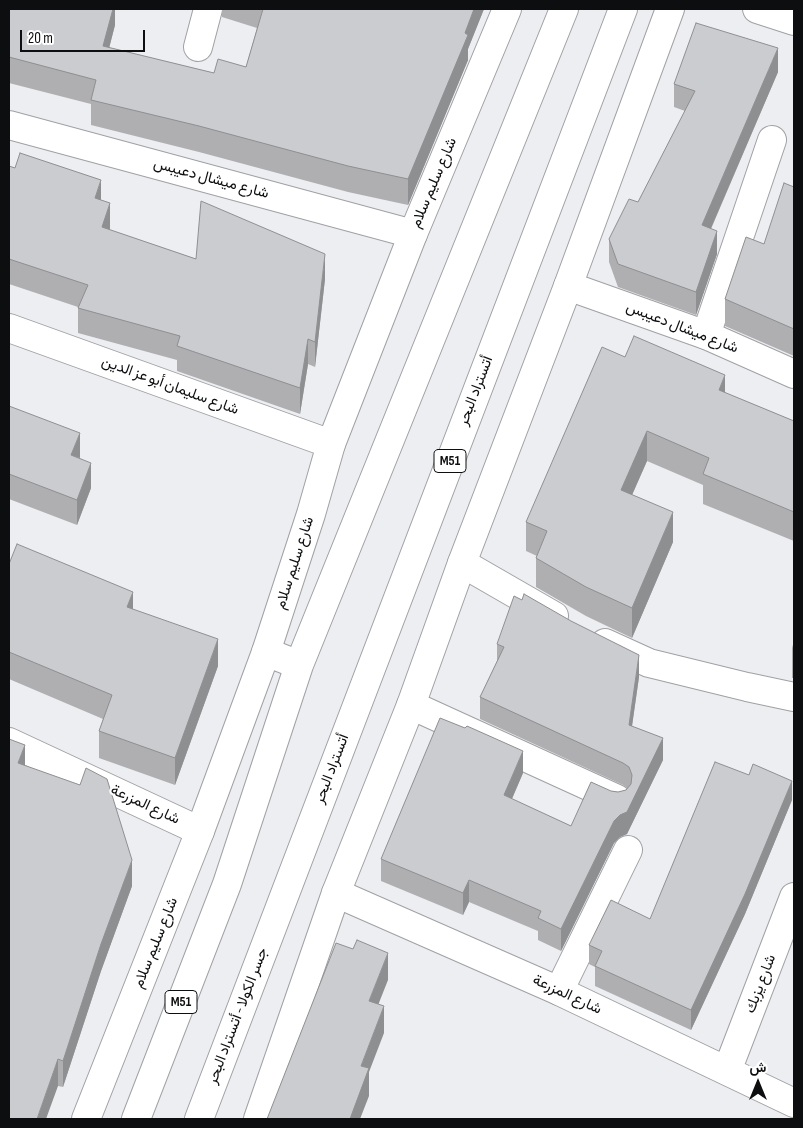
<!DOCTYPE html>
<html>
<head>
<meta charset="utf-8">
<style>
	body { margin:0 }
	#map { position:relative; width:803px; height:1128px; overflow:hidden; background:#eceef1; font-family:"Sofia Sans Condensed",Vazirmatn,sans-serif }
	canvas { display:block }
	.frame { position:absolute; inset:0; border:10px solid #0d0e0f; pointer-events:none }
	.north { position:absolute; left:733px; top:1058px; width:50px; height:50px; -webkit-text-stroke:4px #fff; paint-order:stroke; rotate:0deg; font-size:14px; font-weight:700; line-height:20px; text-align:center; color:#0d0e0f }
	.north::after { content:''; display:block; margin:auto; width:18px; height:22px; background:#0d0e0f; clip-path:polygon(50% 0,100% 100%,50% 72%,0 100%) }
	.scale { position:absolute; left:20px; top:30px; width:125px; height:22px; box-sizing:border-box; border:2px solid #0d0e0f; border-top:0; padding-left:6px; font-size:15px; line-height:18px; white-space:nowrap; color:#0d0e0f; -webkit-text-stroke:4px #fff; paint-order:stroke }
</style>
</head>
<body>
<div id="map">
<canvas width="803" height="1128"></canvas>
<div class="frame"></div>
<div class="north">ش</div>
<div class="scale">20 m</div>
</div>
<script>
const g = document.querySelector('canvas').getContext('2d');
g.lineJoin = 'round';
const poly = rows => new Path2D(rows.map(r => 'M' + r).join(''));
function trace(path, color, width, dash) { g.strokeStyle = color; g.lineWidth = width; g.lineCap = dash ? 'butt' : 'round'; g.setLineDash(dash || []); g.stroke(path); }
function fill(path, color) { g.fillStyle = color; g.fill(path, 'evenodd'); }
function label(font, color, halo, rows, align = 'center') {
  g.font = font + ' "Sofia Sans Condensed",Vazirmatn,sans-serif'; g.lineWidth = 4.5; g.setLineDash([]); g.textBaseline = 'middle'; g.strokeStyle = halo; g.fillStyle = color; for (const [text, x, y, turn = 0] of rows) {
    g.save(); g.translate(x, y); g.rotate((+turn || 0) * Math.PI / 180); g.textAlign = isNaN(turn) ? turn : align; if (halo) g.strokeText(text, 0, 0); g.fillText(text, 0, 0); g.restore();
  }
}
const pedestrian = poly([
	[198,47,208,9],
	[706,335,772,140],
	[411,705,617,799],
	[559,991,628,850]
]);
const minor = poly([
	[757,9,794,21],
	[9,125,413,234],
	[568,286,706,335,794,374],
	[9,328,331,444],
	[462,563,554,616],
	[605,643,649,663,747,687,794,697],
	[9,742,200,831],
	[336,893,559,991,794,1103],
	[727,1071,794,897]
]);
const secondary = poly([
	[86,1119,200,831,266,652,311,514,331,444,413,234,507,9],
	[258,1119,336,893,411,705,462,563,568,286,670,9]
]);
const motorway = poly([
	[266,652,299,665],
	[136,1119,227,884,299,665,564,9],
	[199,1119,623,9]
]);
const wall = poly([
	[9,9,115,9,115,25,109,48,214,73,246,67,257,28,222,17,222,9,484,9,468,49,468,60,408,205,348,192,199,152,91,125,91,104,9,83],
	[778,72,711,229,717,254,696,315,618,287,609,262,609,239,638,202,685,111,674,107,674,84],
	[9,166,101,200,110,228,110,230,196,259,325,279,315,367,308,364,300,414,177,371,177,360,78,333,78,307,9,284],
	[794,187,794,356,725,326,725,299,764,244],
	[625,357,725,393,794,421,794,541,703,504,703,485,647,461,632,495,673,542,632,638,586,616,536,587,536,558,537,556,526,551,526,522],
	[9,406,80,458,91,488,77,525,9,499],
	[9,564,133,609,218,666,175,785,99,758,99,731,103,719,9,679],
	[794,641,794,678,792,678,792,648],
	[497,644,639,677,632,726,663,760,627,834,620,837,614,843,561,951,538,940,538,931,469,902,463,915,381,881,381,859,523,773,512,799,571,826,611,791,618,792,626,790,627,788,623,785,480,719,480,697,497,661],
	[25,766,132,886,101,971,63,1087,58,1086],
	[792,800,745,914,691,1030,595,986,595,967,589,964,589,945,650,919]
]);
const shadedWall = poly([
	[113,9,115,9,115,25,103,72,103,46],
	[474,9,484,9,468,49,468,60,408,205,408,179],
	[778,48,778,72,702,249,702,225],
	[101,180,101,206,95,198],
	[110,203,110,228,102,252,102,227],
	[717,231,717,254,696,315,696,292],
	[325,254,325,279,315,367,315,342],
	[308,339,308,364,300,414,300,388],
	[725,375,725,405,719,390],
	[647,431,647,461,621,520,621,490],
	[80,433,80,458,71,455],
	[91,463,91,488,77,525,77,500],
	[673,512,673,542,632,638,632,608],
	[133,592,133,620,127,607],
	[218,639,218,666,175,785,175,758],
	[639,655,639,677,629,747,629,725],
	[663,738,663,760,627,834,620,837,614,843,561,951,561,929,614,821,620,815],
	[25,745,25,771,18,763],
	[523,751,523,773,504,817,504,795],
	[792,781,792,800,745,914,691,1030,691,1010],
	[132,860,132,886,101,971,63,1087,63,1061,101,944],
	[469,880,469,902,463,915,463,893],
	[388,953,388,980,369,1028,369,1001],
	[384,1006,384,1033,369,1072,369,1096,360,1119,350,1119,361,1066],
	[58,1059,58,1086,46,1119,37,1119]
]);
const building = poly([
	[9,9,113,9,103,46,214,73,218,59,246,67,263,9,474,9,465,33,468,35,408,179,348,166,199,126,91,100,96,80,9,57,9,9],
	[696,23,778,48,702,225,717,231,696,292,618,264,609,239,629,199,638,202,695,91,674,84,696,23],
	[20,153,101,180,95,198,110,203,102,227,196,259,201,201,325,254,315,342,308,339,300,388,177,346,180,336,78,308,88,285,9,259,9,166,15,168,20,153],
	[784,183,794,187,794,329,725,299,746,237,764,244,784,183],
	[634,336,725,375,719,390,794,421,794,512,703,474,709,458,647,431,621,490,673,512,632,608,586,587,536,558,547,531,526,522,602,347,625,357,634,336],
	[9,406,80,433,71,455,91,463,77,500,9,474,9,406],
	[17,544,133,592,127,607,218,639,175,758,99,731,112,695,9,652,9,564,17,544],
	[524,594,571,621,639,655,629,725,663,738,627,812,620,815,614,821,561,929,538,918,541,911,469,880,463,893,381,859,440,718,465,728,467,726,523,751,504,795,571,826,591,782,611,791,618,792,626,790,631,784,632,775,629,767,623,763,480,697,504,647,497,644,514,596,522,600,524,594],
	[9,739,25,745,18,763,80,785,86,768,107,779,132,860,101,944,63,1061,58,1059,37,1119,9,1119,9,739],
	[715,762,749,775,753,764,792,781,745,894,691,1010,595,966,602,951,589,945,611,900,650,919,715,762],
	[357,940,388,953,369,1001,384,1006,361,1066,369,1068,350,1119,267,1119,336,943,353,949,357,940]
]);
const shields = [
	[450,461,32],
	[181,1002,32]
];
const shieldNames = [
	["M51",450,461],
	["M51",181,1002]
];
const streetNames = [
	["شارع ميشال دعيبس",211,179,15],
	["شارع سليم سلام",434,183,-67],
	["شارع ميشال دعيبس",682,328,21],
	["شارع سليمان أبو عز الدين",170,386,20],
	["أتستراد البحر",476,391,-69],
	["شارع سليم سلام",295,563,-72],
	["أتستراد البحر",332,769,-69],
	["شارع المزرعة",145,805,25],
	["شارع سليم سلام",156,943,-68],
	["شارع يزبك",761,984,-69],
	["شارع المزرعة",567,995,25],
	["جسر الكولا - أتستراد البحر",238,1016,-69]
];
trace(pedestrian, '#a0a1a4', 30);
trace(minor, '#a0a1a4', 30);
trace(secondary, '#a0a1a4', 30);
trace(motorway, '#a0a1a4', 30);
trace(pedestrian, '#fff', 28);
trace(minor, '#fff', 28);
trace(secondary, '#fff', 28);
trace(motorway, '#fff', 28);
fill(wall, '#afafb2');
fill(shadedWall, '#8e8f91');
fill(building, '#cbcccf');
trace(building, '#8e8f91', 1);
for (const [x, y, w] of shields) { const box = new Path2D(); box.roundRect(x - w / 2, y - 11.5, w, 23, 4); g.fillStyle = '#fff'; g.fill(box); trace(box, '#0d0e0f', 1); }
label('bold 14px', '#0d0e0f', null, shieldNames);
label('15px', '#0d0e0f', '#fff', streetNames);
</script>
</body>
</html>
